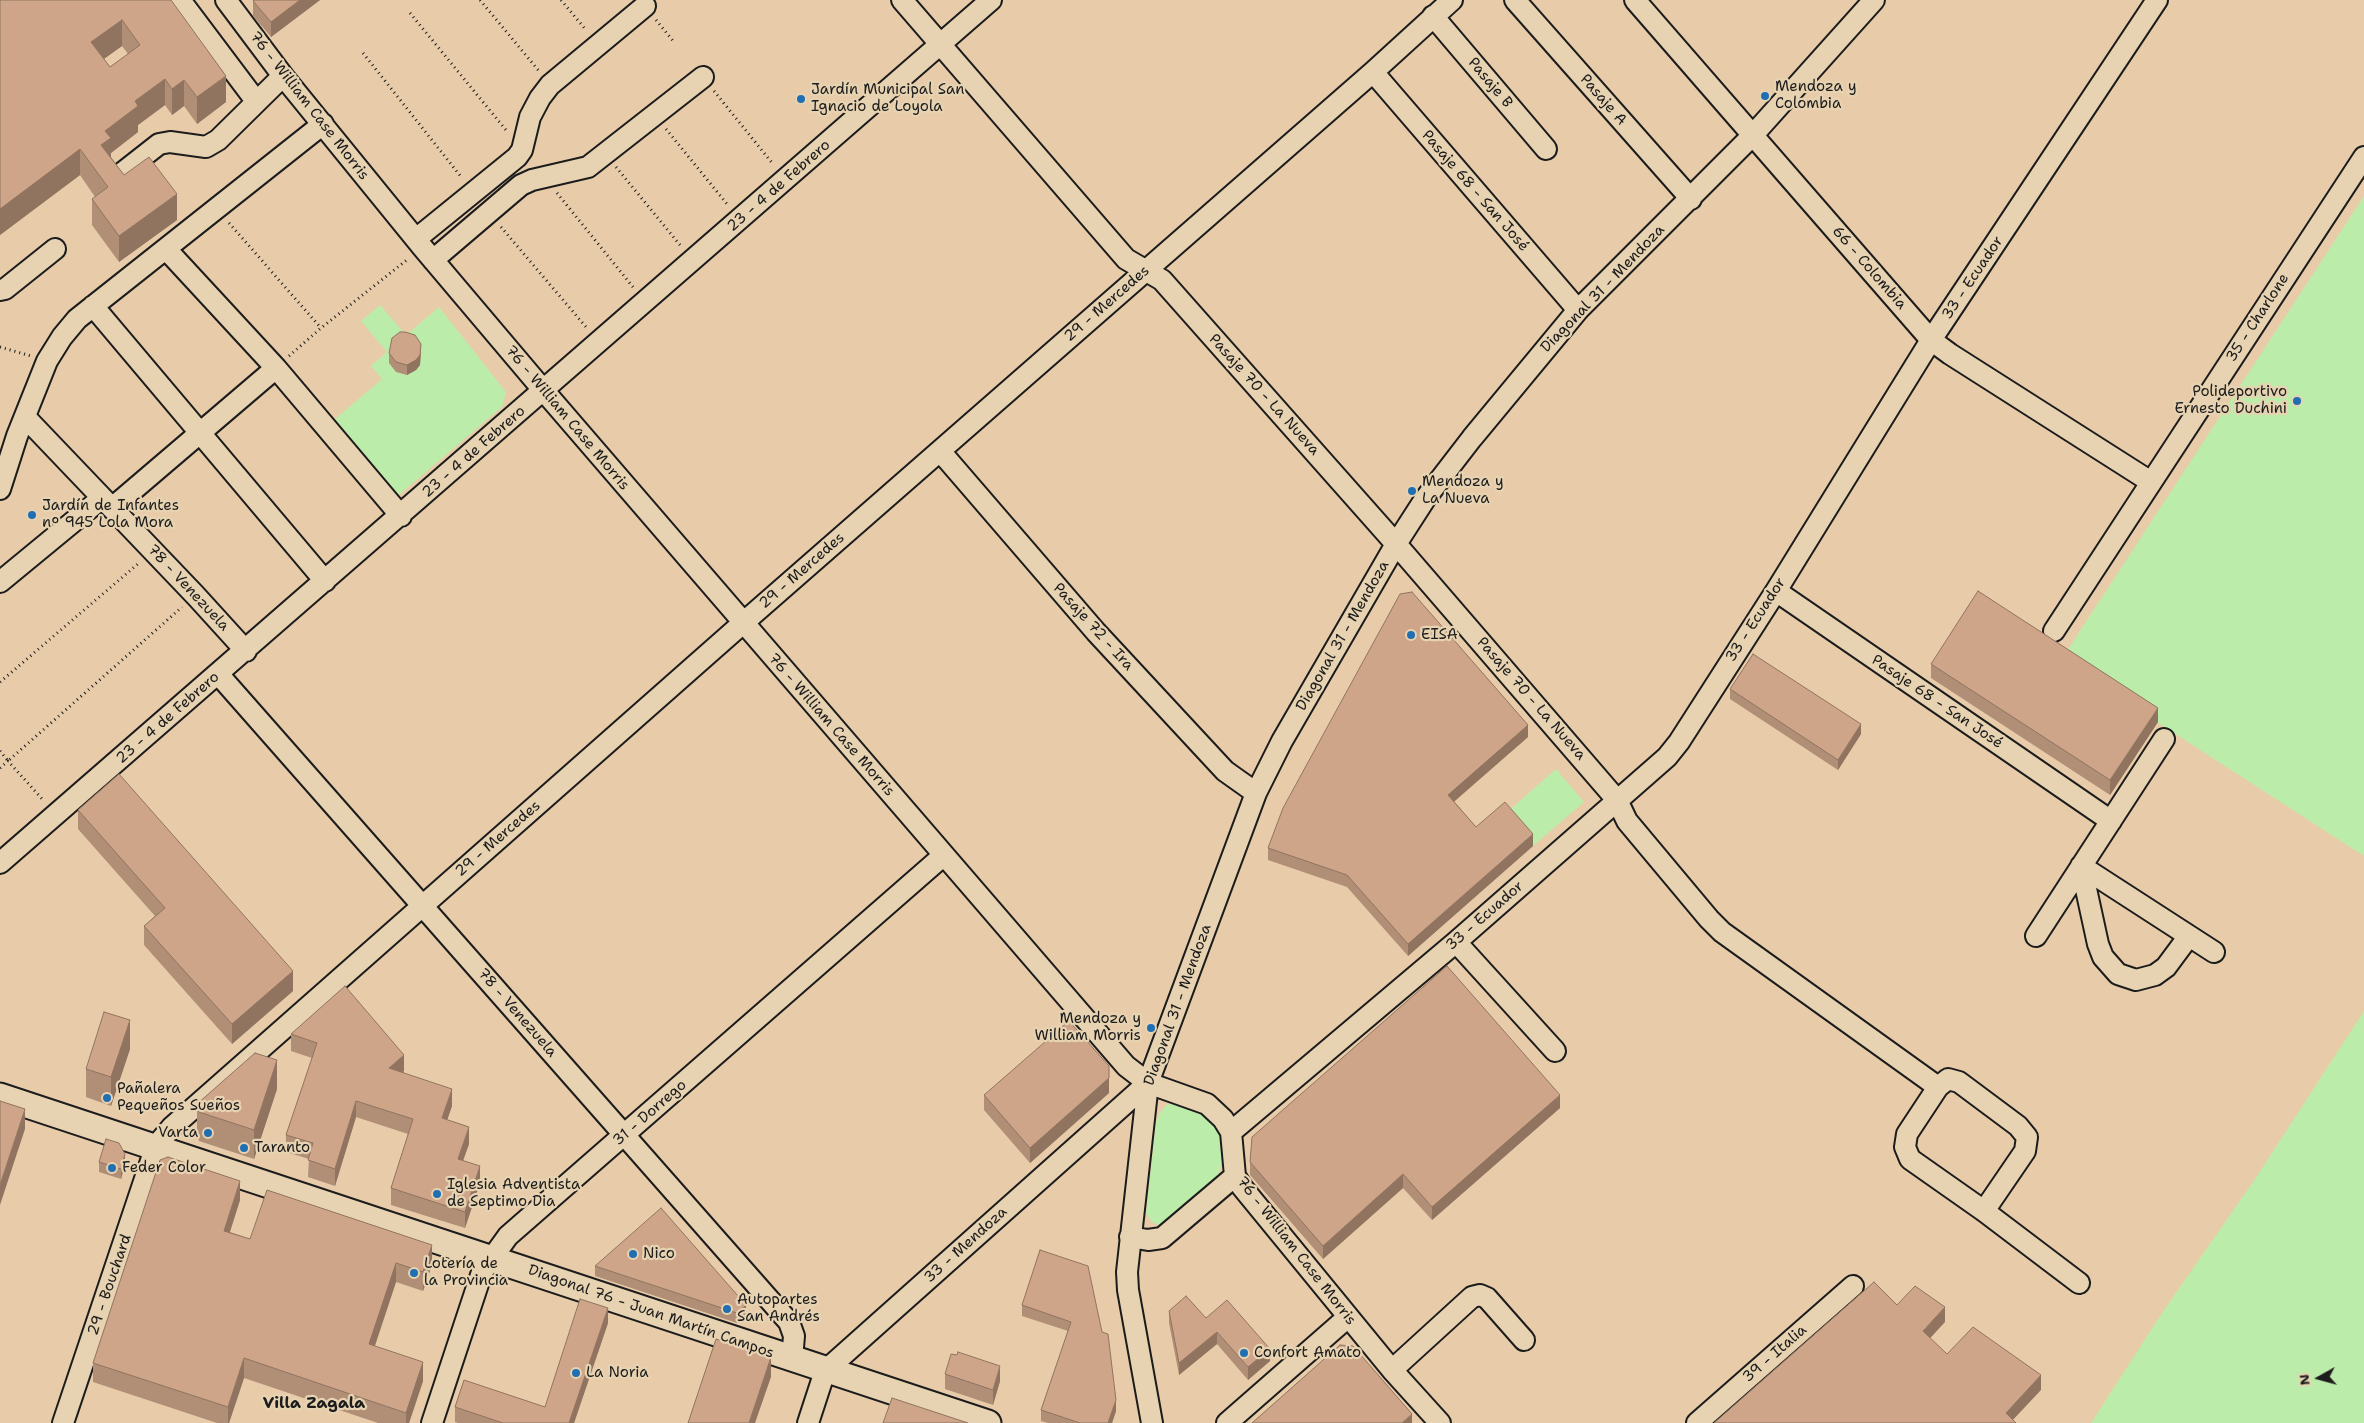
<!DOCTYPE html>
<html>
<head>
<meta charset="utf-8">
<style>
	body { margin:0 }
	#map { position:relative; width:2364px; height:1423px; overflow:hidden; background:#e8ccaa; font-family:"Shantell Sans",sans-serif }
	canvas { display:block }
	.north { position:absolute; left:2294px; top:1353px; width:50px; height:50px; -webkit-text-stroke:4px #e7d3b1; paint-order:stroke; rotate:263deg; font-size:14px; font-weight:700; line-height:20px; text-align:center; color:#1c1c1c }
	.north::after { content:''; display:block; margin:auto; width:18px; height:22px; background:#1c1c1c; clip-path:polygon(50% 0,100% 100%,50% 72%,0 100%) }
</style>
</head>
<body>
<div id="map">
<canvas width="2364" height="1423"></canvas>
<div class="north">N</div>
</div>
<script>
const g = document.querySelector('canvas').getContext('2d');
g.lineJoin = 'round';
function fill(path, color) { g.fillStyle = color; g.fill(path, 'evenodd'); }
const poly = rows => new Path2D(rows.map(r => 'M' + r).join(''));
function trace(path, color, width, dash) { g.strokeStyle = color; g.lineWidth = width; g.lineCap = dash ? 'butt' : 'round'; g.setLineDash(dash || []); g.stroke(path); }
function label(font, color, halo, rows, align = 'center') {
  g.font = font + ' "Shantell Sans",sans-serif'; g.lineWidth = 4.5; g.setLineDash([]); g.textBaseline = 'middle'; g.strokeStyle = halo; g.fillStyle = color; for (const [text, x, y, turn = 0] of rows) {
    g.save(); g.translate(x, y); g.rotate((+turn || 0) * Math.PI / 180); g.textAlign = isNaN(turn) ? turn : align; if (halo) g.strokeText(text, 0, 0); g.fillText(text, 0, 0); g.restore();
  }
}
const green = poly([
	[2364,196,2364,856,2061,660],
	[380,305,406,335,439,307,506,392,502,407,399,495,335,419,382,379,371,366,387,352,361,321],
	[1556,769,1584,802,1533,846,1505,814],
	[2364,1011,2364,1423,2091,1423,2162,1313,2255,1179],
	[1178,1102,1196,1107,1211,1120,1220,1132,1225,1152,1216,1182,1160,1226,1152,1222,1146,1213,1156,1123,1159,1114,1166,1105]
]);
const path = poly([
	[480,0,539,71],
	[561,0,586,30],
	[410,13,506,130],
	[656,20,674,42],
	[363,53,462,178],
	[714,91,773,164],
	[666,129,727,204],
	[616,167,680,245],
	[557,193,633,287],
	[229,223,321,328],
	[501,227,586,327],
	[0,347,31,356],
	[289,356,321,328,408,259],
	[0,682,139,563],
	[0,751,8,761,182,607],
	[0,768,8,761,44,801]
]);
const minor = poly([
	[180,0,256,101],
	[226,0,283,76,423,248,544,391,1126,1066,1148,1083,1207,1104,1223,1119,1231,1132,1235,1176,1242,1187,1392,1370,1440,1423],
	[902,0,1126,259,1162,280,1396,544,1617,800,1627,821,1709,919,1722,932,1938,1087],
	[1515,0,1691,199],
	[1635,0,1931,340,1950,354,2151,482],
	[1433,16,1546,149],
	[1373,72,1578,310],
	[122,173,159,144,170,142,206,147,218,140,283,76],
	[416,239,517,157,522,150,530,117,540,98,550,85,645,6],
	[166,249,276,368,401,516],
	[433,260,521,185,532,180,588,167,703,77],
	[0,290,5,289,55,249],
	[93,306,325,581],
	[26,418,196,596,246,651],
	[940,451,1096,632,1225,771,1256,793],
	[0,489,17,436,47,361,62,337,77,319,323,124],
	[112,508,276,368],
	[0,582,102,498],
	[1776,591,2111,821],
	[2054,631,2364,157],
	[219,675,789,1322,794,1336,792,1359],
	[0,863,991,0],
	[2081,866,2098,944,2103,957,2118,974,2136,980,2155,975,2166,967,2189,936],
	[2081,866,2214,952],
	[2036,936,2164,739],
	[1456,942,1555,1051],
	[1231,1132,1456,942,1667,757,1679,742,1776,591,1931,340,2157,0],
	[1984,1211,2025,1151,2027,1137,2018,1126,1959,1082,1948,1079,1938,1087,1907,1134,1905,1147,1910,1159,1984,1211,2079,1283],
	[1130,1237,1148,1240,1162,1238,1235,1176],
	[1392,1370,1472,1297,1480,1295,1487,1298,1524,1340],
	[63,1423,156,1146,172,1127,743,623,1373,72,1452,0],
	[432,1423,482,1272,508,1236,944,855],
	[808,1423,825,1371,1148,1083],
	[1152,1423,1128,1290,1127,1272,1148,1083,1256,793,1282,741,1396,544,1425,499,1472,438,1578,310,1752,136,1874,0],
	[1227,1423,1348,1317],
	[1697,1423,1853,1286]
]);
const major = poly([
	[0,1096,988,1423]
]);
const wall = poly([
	[0,0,171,0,226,102,197,124,184,106,172,115,165,105,138,125,138,132,111,153,111,157,124,175,177,220,119,262,92,225,92,199,95,197,80,175,0,235],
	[122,46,128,54,110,67,104,59],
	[320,0,271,37,253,16,253,1],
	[389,353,421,354,420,365,416,370,407,375,396,372,389,363],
	[1931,664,2158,722,2110,795,1931,678],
	[1730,689,1861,734,1838,770,1730,699],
	[1528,737,1454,801,1476,827,1533,846,1408,956,1347,887,1268,860,1268,848],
	[78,810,293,991,232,1044,144,945,144,926,155,916,78,829],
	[291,1034,404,1071,403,1072,452,1106,447,1120,469,1144,463,1160,480,1183,465,1228,391,1205,391,1188,408,1134,356,1117,335,1186,308,1177,309,1159,286,1152,286,1135,312,1058,291,1051],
	[130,1049,111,1106,86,1097,86,1069],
	[1109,1066,1109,1093,1030,1163,984,1110,984,1095],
	[277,1089,254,1159,199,1141,197,1133,197,1104],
	[1560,1108,1432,1220,1403,1188,1323,1259,1250,1175,1250,1162],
	[99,1162,125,1164,121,1179,99,1172],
	[240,1200,230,1232,250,1239,432,1265,423,1291,396,1282,375,1346,423,1381,409,1423,378,1423,244,1378,229,1423,217,1423,93,1382,93,1363],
	[1040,1250,1116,1411,1112,1423,1048,1423,1041,1421,1041,1410,1068,1331,1022,1316,1022,1305],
	[595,1266,746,1315,737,1323,595,1276],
	[1169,1311,1206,1318,1270,1361,1248,1380,1217,1344,1179,1375,1169,1323],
	[608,1323,574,1423,458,1423,455,1422,455,1407,545,1407],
	[945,1374,1000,1381,993,1405,945,1389]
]);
const shadedWall = poly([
	[300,0,320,0,271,37,271,22],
	[122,20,122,46,91,68,91,42],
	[226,76,226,102,197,124,197,97],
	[165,79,165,105,138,125,138,132,111,153,111,164,101,145,105,131,135,101],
	[184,80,184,106,172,115,172,89],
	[80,149,80,175,0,235,0,209],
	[177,194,177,220,119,262,119,236],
	[421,344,420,365,416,370,407,375,407,365],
	[2158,708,2158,722,2110,795,2110,780],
	[1861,724,1861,734,1838,770,1838,760],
	[1528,725,1528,737,1448,807,1448,795],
	[1533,834,1533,846,1408,956,1408,944],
	[293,971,293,991,232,1044,232,1024],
	[130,1020,130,1049,111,1106,111,1077],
	[404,1055,404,1071,389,1084,389,1068],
	[277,1060,277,1089,254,1159,254,1130],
	[1109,1078,1109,1093,1030,1163,1030,1148],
	[452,1089,452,1106,442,1135,442,1118],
	[1560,1095,1560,1108,1432,1220,1432,1207],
	[356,1101,356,1117,335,1186,335,1169],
	[25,1109,25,1129,0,1205,0,1185],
	[469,1127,469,1144,458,1175,458,1159],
	[125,1154,125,1164,121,1179,121,1169],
	[480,1166,480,1183,465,1228,465,1212],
	[1403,1174,1403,1188,1323,1259,1323,1246],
	[240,1181,240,1200,224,1250,224,1231],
	[432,1245,432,1265,423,1291,423,1272],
	[396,1263,396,1282,369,1363,369,1344],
	[746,1305,746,1315,737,1323,737,1313],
	[1945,1307,1945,1322,1923,1346,1923,1331],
	[608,1308,608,1323,574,1423,569,1423],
	[1217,1332,1217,1344,1179,1375,1179,1363],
	[1270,1349,1270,1361,1248,1380,1248,1367],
	[771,1357,771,1377,755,1423,749,1423],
	[244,1358,244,1378,229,1423,228,1423,228,1407],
	[423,1362,423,1381,409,1423,406,1423,406,1413],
	[1000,1366,1000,1381,993,1405,993,1390],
	[2041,1375,2041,1390,2010,1423,2006,1413],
	[1116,1400,1116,1411,1112,1423,1108,1423],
	[1412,1414,1412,1423,1402,1423]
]);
const building = poly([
	[0,0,171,0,226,76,197,97,184,80,172,89,165,79,135,101,138,106,105,131,111,138,101,145,124,175,149,157,177,194,119,236,92,199,108,187,80,149,0,209,0,0],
	[122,20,140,45,110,67,91,42,122,20],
	[254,0,300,0,271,22,253,1,254,0],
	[400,332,405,332,415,335,421,344,420,355,416,360,407,365,396,362,389,353,392,338,400,332],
	[1978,591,2158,708,2110,780,1931,664,1978,591],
	[1412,592,1528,725,1448,795,1476,827,1505,802,1533,834,1408,944,1347,875,1268,848,1283,808,1400,594,1412,592],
	[1753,654,1861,724,1838,760,1730,689,1753,654],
	[119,774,293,971,232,1024,144,926,165,908,78,810,119,774],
	[1447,966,1560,1095,1432,1207,1403,1174,1323,1246,1250,1162,1252,1137,1447,966],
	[345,986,404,1055,389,1068,452,1089,442,1118,469,1127,458,1159,480,1166,465,1212,391,1188,413,1119,356,1101,335,1169,308,1160,313,1143,286,1135,317,1043,291,1034,345,986],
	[104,1012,130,1020,111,1077,86,1069,104,1012],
	[1069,1021,1109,1066,1109,1078,1030,1148,984,1095,1069,1021],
	[255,1053,277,1060,254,1130,199,1112,197,1104,255,1053],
	[0,1101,25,1109,0,1185,0,1101],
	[106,1139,119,1143,125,1154,121,1169,99,1162,106,1139],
	[168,1157,240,1181,224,1231,250,1239,267,1190,432,1245,423,1272,396,1263,369,1344,423,1362,406,1413,244,1358,228,1407,93,1363,160,1160,168,1157],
	[661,1208,746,1305,737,1313,595,1266,661,1208],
	[1040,1250,1088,1266,1102,1332,1108,1334,1116,1400,1108,1423,1080,1423,1041,1410,1071,1322,1022,1305,1040,1250],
	[1874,1282,1897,1305,1915,1286,1945,1307,1923,1331,1947,1354,1973,1327,2041,1375,2006,1413,2016,1423,1714,1423,1874,1282],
	[1186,1296,1206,1318,1227,1300,1270,1349,1248,1367,1217,1332,1179,1363,1169,1311,1186,1296],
	[580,1299,608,1308,569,1423,503,1423,455,1407,464,1380,545,1407,580,1299],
	[716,1339,771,1357,749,1423,688,1423,716,1339],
	[1340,1345,1353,1346,1412,1414,1402,1423,1252,1423,1340,1345],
	[958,1352,1000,1366,993,1390,945,1374,951,1354,957,1355,958,1352],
	[892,1398,968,1423,883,1423,892,1398]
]);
const markers = [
	[1765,96,5,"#1f6fb2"],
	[801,99,5,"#1f6fb2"],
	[2297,401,5,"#1f6fb2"],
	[1412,491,5,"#1f6fb2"],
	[32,515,5,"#1f6fb2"],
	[1411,635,5,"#1f6fb2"],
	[1151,1028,5,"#1f6fb2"],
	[107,1098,5,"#1f6fb2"],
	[208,1133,5,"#1f6fb2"],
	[244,1148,5,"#1f6fb2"],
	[112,1168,5,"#1f6fb2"],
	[437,1194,5,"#1f6fb2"],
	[633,1254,5,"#1f6fb2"],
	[414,1273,5,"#1f6fb2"],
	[727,1309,5,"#1f6fb2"],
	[1244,1353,5,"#1f6fb2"],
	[576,1373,5,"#1f6fb2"]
];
const streetNames = [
	["Pasaje B",1490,83,50],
	["Pasaje A",1603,100,49],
	["76 - William Case Morris",309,106,52],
	["23 - 4 de Febrero",779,186,-41],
	["Pasaje 68 - San José",1475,191,49],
	["66 - Colombia",1869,268,49],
	["33 - Ecuador",1973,278,-56],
	["Diagonal 31 - Mendoza",1603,289,-46],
	["29 - Mercedes",1107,304,-41],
	["35 - Charlone",2258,318,-57],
	["Pasaje 70 - La Nueva",1264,395,48],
	["76 - William Case Morris",567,418,50],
	["23 - 4 de Febrero",474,452,-41],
	["29 - Mercedes",802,571,-41],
	["78 - Venezuela",188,588,47],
	["33 - Ecuador",1756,620,-57],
	["Pasaje 72 - Ira",1093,627,48],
	["Diagonal 31 - Mendoza",1343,636,-60],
	["Pasaje 70 - La Nueva",1531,699,49],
	["Pasaje 68 - San José",1937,702,34],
	["23 - 4 de Febrero",168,718,-41],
	["76 - William Case Morris",831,725,49],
	["29 - Mercedes",498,839,-41],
	["33 - Ecuador",1485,916,-41],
	["Diagonal 31 - Mendoza",1178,1005,-70],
	["78 - Venezuela",517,1013,49],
	["31 - Dorrego",650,1113,-41],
	["33 - Mendoza",966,1245,-42],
	["76 - William Case Morris",1296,1251,52],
	["29 - Bouchard",110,1285,-71],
	["Diagonal 76 - Juan Martín Campos",651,1312,19],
	["39 - Italia",1775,1354,-41]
];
const poiNames = [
	["Mendoza y",1775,87],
	["Colombia",1775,104],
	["Jardín Municipal San",811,90],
	["Ignacio de Loyola",811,107],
	["Polideportivo",2287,392,"right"],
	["Ernesto Duchini",2287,409,"right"],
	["Mendoza y",1422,482],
	["La Nueva",1422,499],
	["Jardín de Infantes",42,506],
	["nº 945 Lola Mora",42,523],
	["EISA",1421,635],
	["Mendoza y",1141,1019,"right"],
	["William Morris",1141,1036,"right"],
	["Pañalera",117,1089],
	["Pequeños Sueños",117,1106],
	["Varta",198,1133,"right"],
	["Taranto",254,1148],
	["Feder Color",122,1168],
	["Iglesia Adventista",447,1185],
	["de Septimo Dia",447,1202],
	["Nico",643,1254],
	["Lotería de",424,1264],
	["la Provincia",424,1281],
	["Autopartes",737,1300],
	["San Andrés",737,1317],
	["Confort Amato",1254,1353],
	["La Noria",586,1373]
];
const neighbourhoodNames = [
	["Villa Zagala",314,1404]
];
fill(green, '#bcecaa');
trace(minor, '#1c1c1c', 24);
trace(major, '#1c1c1c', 29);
trace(path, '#1c1c1c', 3, [1, 4]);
trace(minor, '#e7d3b1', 20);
trace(major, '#e7d3b1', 25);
fill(wall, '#b18e76');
fill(shadedWall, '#907460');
fill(building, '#cea589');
trace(building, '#907460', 1);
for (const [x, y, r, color] of markers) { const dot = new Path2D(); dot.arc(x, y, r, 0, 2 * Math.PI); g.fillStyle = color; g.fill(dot); trace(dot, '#e7d3b1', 2); }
label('15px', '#1c1c1c', '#e7d3b1', streetNames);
label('15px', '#1c1c1c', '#e7d3b1', poiNames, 'left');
label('bold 16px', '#1c1c1c', '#e7d3b1', neighbourhoodNames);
</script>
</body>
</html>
